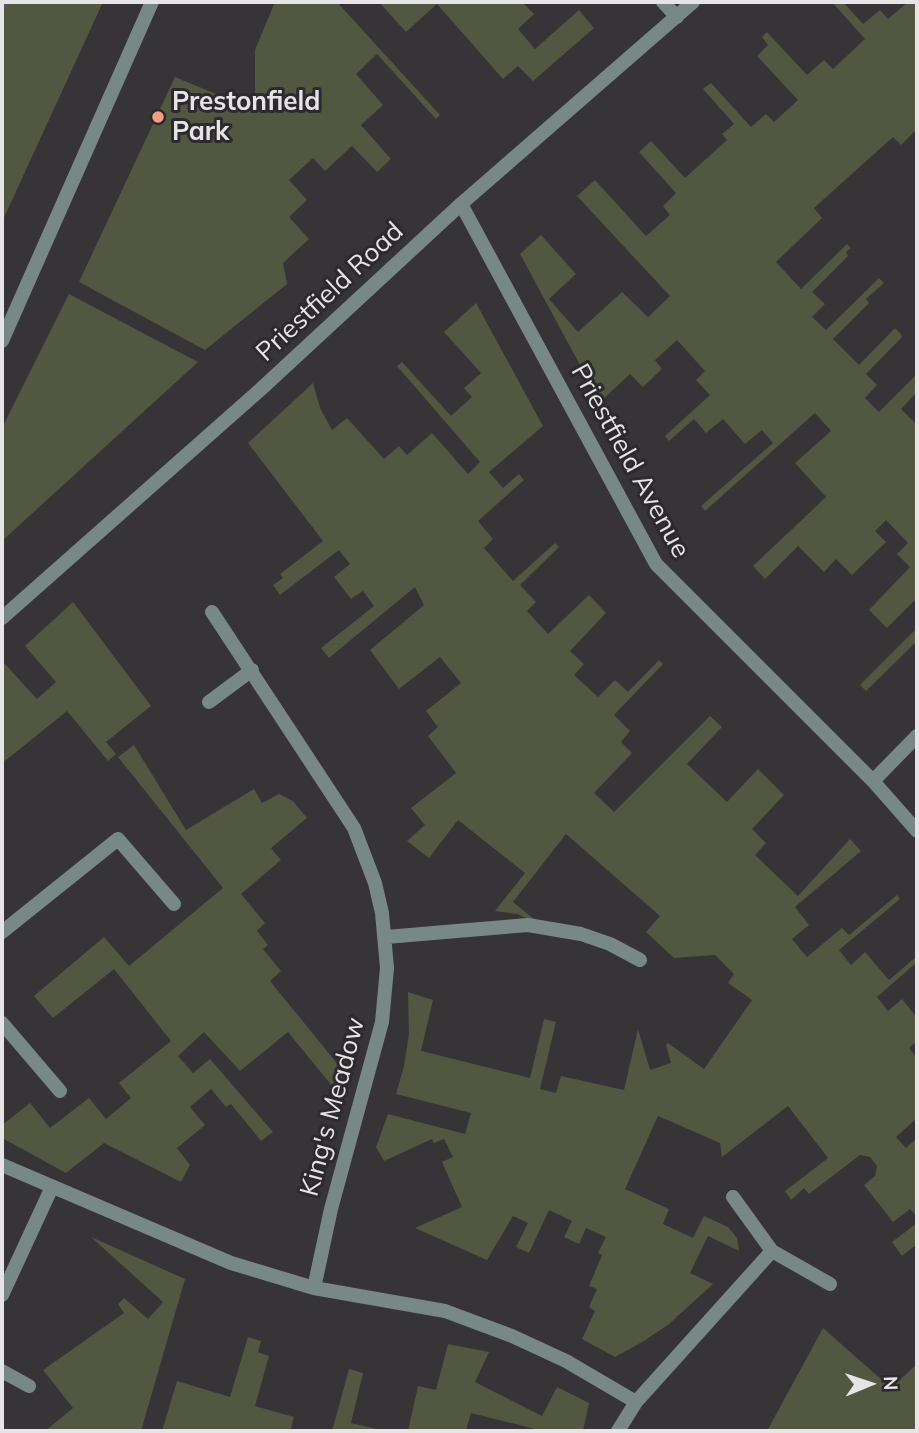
<!DOCTYPE html>
<html>
<head>
<meta charset="utf-8">
<style>
	body { margin:0 }
	#map { position:relative; width:919px; height:1433px; overflow:hidden; background:#363437; font-family:Mulish,sans-serif }
	canvas { display:block }
	.frame { position:absolute; inset:0; border:4px solid #e6e4e6; pointer-events:none }
	.north { position:absolute; left:835px; top:1349px; width:70px; height:70px; -webkit-text-stroke:5px #2c2a2d; paint-order:stroke; rotate:88deg; font-size:19px; font-weight:700; line-height:28px; text-align:center; color:#e6e4e6 }
	.north::after { content:''; display:block; margin:auto; width:24px; height:32px; background:#e6e4e6; clip-path:polygon(50% 0,100% 100%,50% 72%,0 100%) }
</style>
</head>
<body>
<div id="map">
<canvas width="919" height="1433"></canvas>
<div class="frame"></div>
<div class="north">N</div>
</div>
<script>
const g = document.querySelector('canvas').getContext('2d');
g.lineJoin = 'round';
function fill(path, color) { g.fillStyle = color; g.fill(path, 'evenodd'); }
const poly = rows => new Path2D(rows.map(r => 'M' + r).join(''));
function trace(path, color, width, dash) { g.strokeStyle = color; g.lineWidth = width; g.lineCap = dash ? 'butt' : 'round'; g.setLineDash(dash || []); g.stroke(path); }
function label(font, color, halo, rows, align = 'center') {
  g.font = font + ' Mulish,sans-serif'; g.lineWidth = 6; g.setLineDash([]); g.textBaseline = 'middle'; g.strokeStyle = halo; g.fillStyle = color; for (const [text, x, y, turn = 0] of rows) {
    g.save(); g.translate(x, y); g.rotate((+turn || 0) * Math.PI / 180); g.textAlign = isNaN(turn) ? turn : align; if (halo) g.strokeText(text, 0, 0); g.fillText(text, 0, 0); g.restore();
  }
}
const green = poly([
	[2,2,103,2,2,222],
	[275,2,337,2,440,115,436,119,377,54,356,74,383,105,361,125,391,159,377,172,352,146,325,171,313,158,289,180,307,200,289,217,309,239,283,263,287,284,205,350,79,282,175,77,255,110,255,50],
	[379,2,522,2,534,14,518,29,535,49,579,10,594,28,533,81,518,66,503,79,437,4,406,32],
	[832,2,843,2,863,24,880,10,888,19,908,2,917,2,917,129,901,145,893,137,814,208,822,218,776,262,801,289,847,244,851,248,846,252,848,256,812,292,825,304,812,317,826,330,879,278,884,283,866,299,869,303,833,339,859,365,895,328,901,334,902,337,866,374,877,385,865,398,879,412,917,374,917,392,901,409,917,425,917,605,914,601,887,628,869,610,910,567,897,554,908,543,886,520,875,531,886,542,852,575,836,559,824,572,798,546,765,579,753,566,826,497,795,463,831,431,815,413,705,511,701,506,773,443,762,430,745,444,723,419,706,433,694,419,669,441,665,436,710,395,696,380,705,371,677,340,655,360,662,369,643,387,630,374,600,402,520,254,541,235,576,274,549,299,578,332,622,292,648,317,670,296,577,196,595,180,646,236,670,215,663,206,676,193,639,152,651,141,685,178,727,140,722,134,734,124,703,89,711,83,751,127,766,114,774,122,798,100,757,56,768,45,762,37,767,32,807,75,824,60,833,69,865,39],
	[69,294,198,362,2,541,2,428],
	[476,303,543,426,489,472,503,488,519,474,524,480,478,521,493,539,484,548,513,581,555,543,559,547,520,585,536,602,527,611,548,634,589,595,606,613,570,651,584,664,574,675,598,697,615,680,628,692,659,660,663,664,614,715,630,731,621,742,632,753,594,793,614,812,710,716,722,727,687,764,727,802,758,769,784,795,752,829,766,843,755,855,798,896,850,839,861,851,795,907,809,925,792,939,807,957,842,928,849,935,897,895,900,899,839,950,851,965,865,952,889,980,917,956,917,962,877,997,888,1011,902,999,917,1018,917,1041,909,1048,917,1058,917,1118,896,1137,906,1148,917,1138,917,1217,910,1209,893,1222,864,1185,875,1176,877,1166,870,1157,860,1155,809,1194,804,1188,791,1200,785,1191,828,1158,788,1106,722,1157,720,1143,658,1116,625,1189,669,1209,663,1224,693,1238,704,1216,728,1227,737,1238,739,1251,708,1236,690,1273,713,1284,669,1324,644,1341,615,1357,582,1339,595,1311,589,1307,597,1289,589,1286,602,1255,598,1253,606,1237,586,1228,579,1244,564,1237,572,1221,549,1210,529,1253,516,1247,528,1223,513,1216,487,1260,415,1228,462,1207,442,1162,453,1157,444,1139,434,1143,432,1139,384,1161,376,1147,388,1114,465,1134,471,1113,396,1094,404,1066,409,1034,408,992,433,1000,421,1051,530,1078,544,1019,556,1022,540,1089,556,1093,561,1076,624,1090,638,1029,650,1070,671,1063,666,1045,668,1043,704,1069,752,1000,728,983,734,974,715,955,674,958,646,932,660,916,566,834,513,902,540,924,517,914,495,911,525,873,458,820,429,858,407,841,425,825,411,808,456,773,428,736,438,727,426,711,461,683,440,657,399,689,370,650,424,605,415,587,329,658,321,648,374,606,363,591,351,599,334,577,350,564,339,550,280,595,273,585,283,578,280,574,323,541,248,443,313,383,320,408,332,430,347,418,384,459,399,446,407,455,432,433,468,474,480,462,397,366,402,362,451,416,472,397,464,388,481,373,444,332],
	[73,602,151,706,106,742,116,754,108,761,67,711,5,761,2,757,2,667,5,664,37,699,56,682,25,646],
	[917,628,917,641,866,691,860,685],
	[134,745,186,830,254,789,262,803,279,794,293,801,307,818,271,848,281,860,241,894,265,923,257,931,268,945,263,949,281,971,270,981,344,1072,337,1092,288,1032,240,1071,204,1032,178,1056,193,1073,210,1059,273,1132,261,1141,231,1104,226,1107,211,1089,190,1107,205,1125,177,1148,190,1165,181,1182,104,1143,66,1173,2,1138,2,1125,30,1103,50,1128,89,1098,106,1119,131,1098,119,1083,171,1041,114,969,53,1018,34,996,104,937,129,966,223,888,118,757],
	[917,1223,917,1244,902,1256,892,1242],
	[91,1237,185,1279,141,1431,45,1431,73,1408,43,1370,124,1313,118,1304,124,1298,148,1319,163,1302],
	[823,1328,891,1388,917,1364,917,1431,767,1431],
	[248,1337,261,1341,258,1352,269,1356,255,1406,294,1417,291,1429,299,1431,162,1431,177,1381,230,1397],
	[448,1344,489,1352,475,1382,542,1416,557,1387,589,1403,583,1431,535,1429,471,1413,466,1431,408,1431,418,1386,436,1390],
	[349,1369,363,1373,351,1423,385,1431,332,1431]
]);
const street = poly([
	[663,2,677,17],
	[461,204,656,564,873,781,917,831],
	[2,341,152,2],
	[212,612,354,828,375,883,382,913,387,968,382,1022,331,1209,314,1288],
	[2,618,261,389,461,204,693,2],
	[209,702,252,670],
	[873,781,917,736],
	[2,932,118,839,174,904],
	[386,937,528,925,581,934,610,944,640,960],
	[2,1023,60,1091],
	[2,1165,231,1263,314,1288,445,1311,512,1336,566,1361,636,1402,618,1431],
	[733,1197,772,1251],
	[2,1295,52,1187],
	[2,1371,29,1386],
	[636,1402,772,1251,830,1284]
]);
const markers = [
	[158,117,7,"#f39f82"]
];
const poiNames = [
	["Prestonfield",172,102],
	["Park",172,132]
];
const streetNames = [
	["Priestfield Road",330,292,-43],
	["Priestfield Avenue",630,461,61],
	["King's Meadow",333,1107,-75]
];
fill(green, '#515740');
trace(street, '#788884', 14);
for (const [x, y, r, color] of markers) { const dot = new Path2D(); dot.arc(x, y, r, 0, 2 * Math.PI); g.fillStyle = color; g.fill(dot); trace(dot, '#2c2a2d', 2.5); }
label('bold 26px', '#e6e4e6', '#2c2a2d', poiNames, 'left');
label('26px', '#e6e4e6', '#2c2a2d', streetNames);
</script>
</body>
</html>
